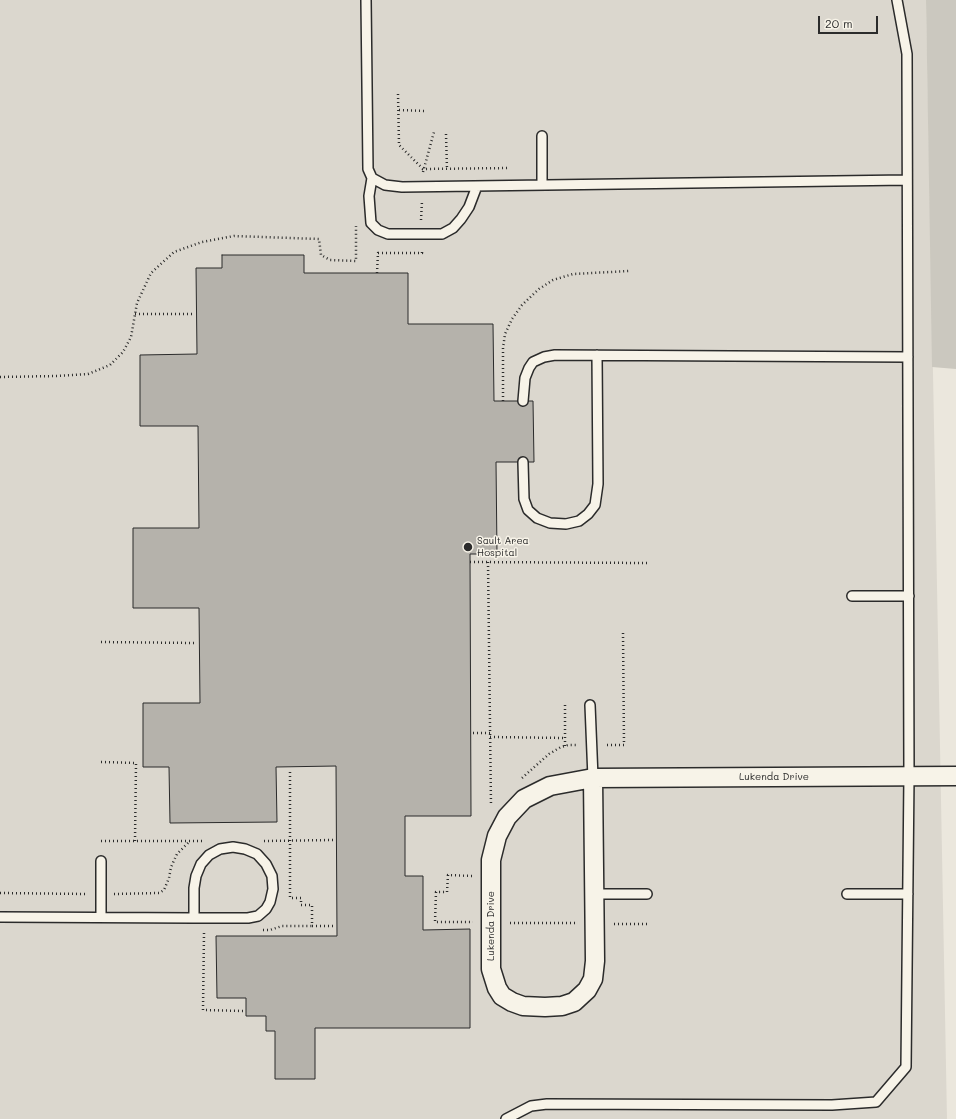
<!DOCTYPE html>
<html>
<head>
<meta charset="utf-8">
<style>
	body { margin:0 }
	#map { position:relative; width:956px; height:1119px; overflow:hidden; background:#ebe7dd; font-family:Mali,sans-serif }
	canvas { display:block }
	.scale { position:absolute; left:818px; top:16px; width:60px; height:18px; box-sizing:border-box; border:2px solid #2b2b2b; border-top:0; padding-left:5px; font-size:12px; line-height:14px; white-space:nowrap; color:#2b2b2b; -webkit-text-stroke:3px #f7f3e8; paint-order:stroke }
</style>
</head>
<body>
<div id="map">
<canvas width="956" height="1119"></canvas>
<div class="scale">20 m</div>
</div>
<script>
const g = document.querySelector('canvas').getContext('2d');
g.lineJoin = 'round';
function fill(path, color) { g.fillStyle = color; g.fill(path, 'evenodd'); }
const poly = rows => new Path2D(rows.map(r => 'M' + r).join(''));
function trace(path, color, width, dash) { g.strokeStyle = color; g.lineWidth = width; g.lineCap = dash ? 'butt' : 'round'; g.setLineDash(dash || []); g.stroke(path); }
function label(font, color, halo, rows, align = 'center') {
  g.font = font + ' Mali,sans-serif'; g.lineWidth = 3; g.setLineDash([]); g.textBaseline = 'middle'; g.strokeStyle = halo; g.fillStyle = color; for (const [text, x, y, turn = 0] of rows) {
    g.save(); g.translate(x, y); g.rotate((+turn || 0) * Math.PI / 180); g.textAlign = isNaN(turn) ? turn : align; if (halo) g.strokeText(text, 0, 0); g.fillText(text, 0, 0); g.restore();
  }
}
const built = poly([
	[0,0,926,0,947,1119,0,1119]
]);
const green = poly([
	[926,0,956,0,956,369,932,367]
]);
const building = poly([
	[222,255,304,255,304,273,408,273,408,324,493,324,494,401,533,401,534,462,496,462,497,554,470,554,471,816,405,816,405,876,423,876,423,930,470,929,470,1028,315,1028,315,1079,275,1079,275,1031,266,1031,266,1016,246,1016,246,998,217,998,216,936,337,936,336,766,276,767,277,822,170,823,169,767,143,767,143,703,200,703,199,608,133,608,133,528,199,528,198,426,140,426,140,355,197,354,196,268,222,268,222,255]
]);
const path = poly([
	[398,94,399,145,423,169,510,168],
	[399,110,426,111],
	[446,134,447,169],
	[423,172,434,132],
	[421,220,422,201],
	[377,273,378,253,422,253,422,249],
	[135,314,194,314],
	[0,377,57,376,88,374,110,365,123,352,131,337,137,303,151,273,174,252,202,242,234,236,319,239,321,255,330,260,356,261,356,226],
	[503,401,503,348,505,334,512,319,522,305,539,289,553,280,573,274,629,271],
	[470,562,647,563],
	[488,562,491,806],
	[101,642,195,643],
	[473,733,490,733],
	[490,737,565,738],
	[607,745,624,745,623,631],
	[565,746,565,705],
	[101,762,136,763,135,841],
	[290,772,290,898,301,898,301,905,312,905,312,926,334,926],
	[522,778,549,754,561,747,568,745,578,745],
	[101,841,203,841],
	[264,841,333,840],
	[472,876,448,875,447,892,436,892,435,922,473,922],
	[0,893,87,894],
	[114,894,159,893,164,890,169,878,171,867,177,854,190,841],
	[510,923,577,923],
	[614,924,647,924],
	[263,930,270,930,282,926,312,926],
	[204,933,203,1010,244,1011]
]);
const service = poly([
	[366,0,368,169,372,178,385,185,402,187,907,180],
	[542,136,542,185],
	[372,178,369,196,371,223,378,230,388,234,442,234,453,228,461,219,469,207,477,186],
	[523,401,525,378,529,368,533,362,544,357,555,355,908,357],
	[523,462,524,499,528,510,537,518,550,523,566,524,579,521,588,514,595,505,598,484,597,355],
	[852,596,909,596],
	[590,705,593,778],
	[233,847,245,849,257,854,266,864,272,876,273,889,270,902,266,909,258,916,248,918,194,918,194,888,196,876,201,864,209,855,220,849,233,847],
	[595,894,647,894],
	[847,894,908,894],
	[0,917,194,918],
	[101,917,101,861],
	[506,1119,531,1106,547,1104,832,1105,876,1102,906,1067,909,776,907,54,897,0]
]);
const minor = poly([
	[593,778,595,961,593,979,587,990,574,1002,562,1006,545,1007,523,1006,512,1002,502,996,497,988,491,969,491,860,497,836,507,817,524,799,550,786,593,778,956,776]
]);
const markers = [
	[468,547,5,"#2b2b2b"]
];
const poiNames = [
	["Sault Area",477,541],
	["Hospital",477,553]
];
const streetNames = [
	["Lukenda Drive",774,777],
	["Lukenda Drive",491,926,-90]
];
fill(built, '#dbd7ce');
fill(green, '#cbc8bf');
fill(building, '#b5b2ab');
trace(building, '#2b2b2b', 1);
trace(service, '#2b2b2b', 12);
trace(minor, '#2b2b2b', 21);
trace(path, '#2b2b2b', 2.5, [1, 3]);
trace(service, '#f7f3e8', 9);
trace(minor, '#f7f3e8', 18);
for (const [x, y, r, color] of markers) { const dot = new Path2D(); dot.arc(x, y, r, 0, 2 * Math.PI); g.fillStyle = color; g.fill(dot); trace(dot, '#f7f3e8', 1.5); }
label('10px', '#2b2b2b', '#f7f3e8', poiNames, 'left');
label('10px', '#2b2b2b', '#f7f3e8', streetNames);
</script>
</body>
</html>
